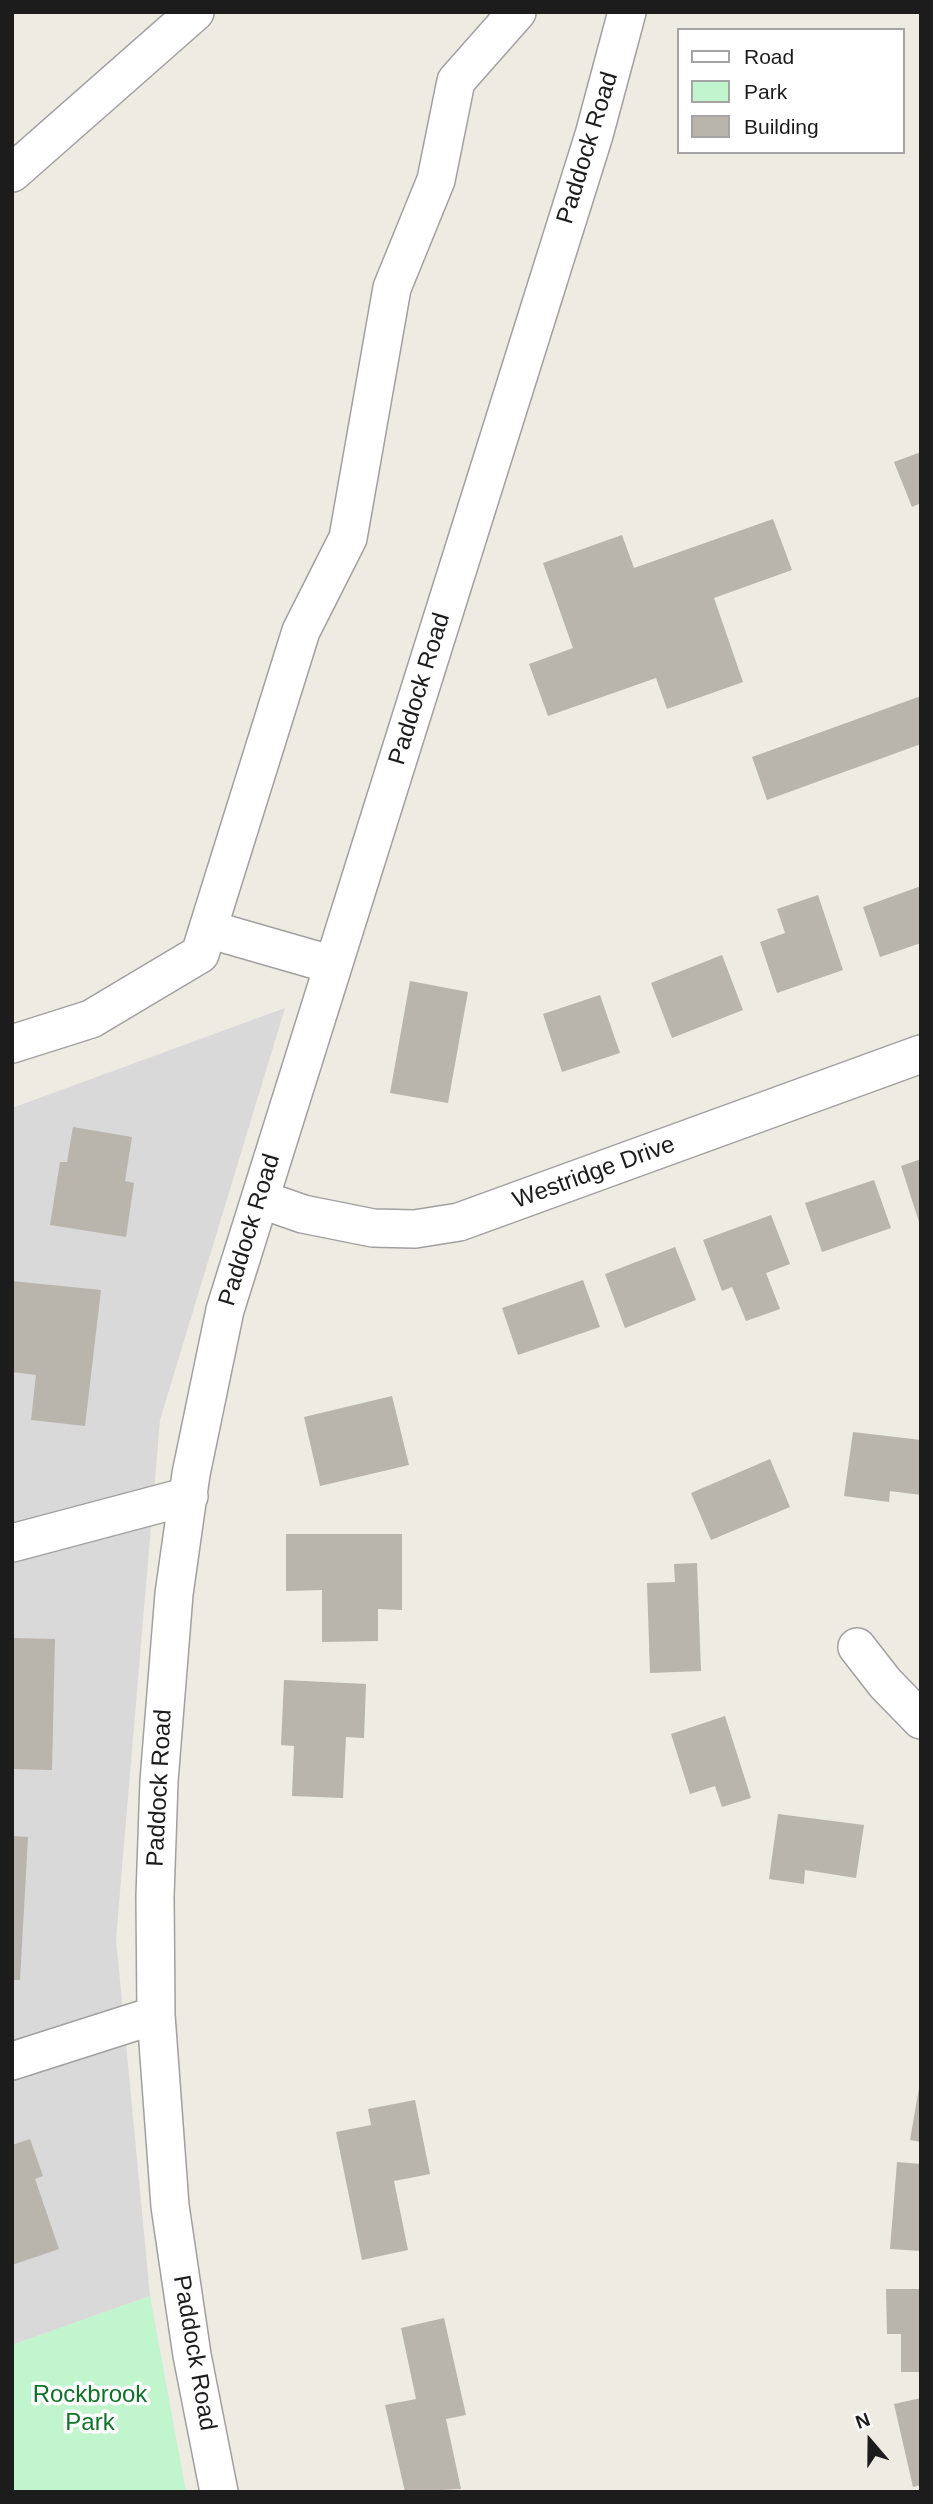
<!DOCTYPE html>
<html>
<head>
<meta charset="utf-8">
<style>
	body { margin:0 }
	#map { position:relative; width:933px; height:2504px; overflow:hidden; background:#edebe2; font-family:Helvetica,sans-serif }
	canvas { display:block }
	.frame { position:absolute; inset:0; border:14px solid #1c1c1c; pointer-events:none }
	.legend { position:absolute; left:677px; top:28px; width:228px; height:126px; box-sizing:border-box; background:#fff; border:2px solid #a4a4a4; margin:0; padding:9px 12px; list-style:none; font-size:21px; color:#1c1c1c }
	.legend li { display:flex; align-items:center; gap:14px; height:35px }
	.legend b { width:35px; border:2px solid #a4a4a4 }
	.north { position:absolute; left:835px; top:2406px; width:70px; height:70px; -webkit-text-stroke:5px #fff; paint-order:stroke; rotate:340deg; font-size:19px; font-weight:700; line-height:28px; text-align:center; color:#1c1c1c }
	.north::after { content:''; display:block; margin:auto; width:24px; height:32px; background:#1c1c1c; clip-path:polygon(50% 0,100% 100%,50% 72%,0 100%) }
</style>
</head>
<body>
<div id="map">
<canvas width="933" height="2504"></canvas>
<div class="frame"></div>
<ul class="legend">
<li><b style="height:9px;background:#fff"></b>Road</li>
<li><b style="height:19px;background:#c0f5ce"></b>Park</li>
<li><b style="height:19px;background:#b9b4ac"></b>Building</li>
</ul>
<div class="north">N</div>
</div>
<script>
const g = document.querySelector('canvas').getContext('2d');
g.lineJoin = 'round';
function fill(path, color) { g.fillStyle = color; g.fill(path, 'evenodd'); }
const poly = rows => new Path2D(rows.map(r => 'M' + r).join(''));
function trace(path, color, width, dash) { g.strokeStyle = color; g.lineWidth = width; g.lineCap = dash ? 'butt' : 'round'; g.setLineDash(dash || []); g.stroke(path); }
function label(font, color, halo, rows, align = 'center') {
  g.font = font + ' Helvetica,sans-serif'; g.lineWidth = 7; g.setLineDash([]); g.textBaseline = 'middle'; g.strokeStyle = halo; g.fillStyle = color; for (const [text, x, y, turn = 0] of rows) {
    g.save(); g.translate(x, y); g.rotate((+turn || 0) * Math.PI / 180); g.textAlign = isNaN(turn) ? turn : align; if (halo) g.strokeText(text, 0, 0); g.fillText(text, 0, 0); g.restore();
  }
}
const residential = poly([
	[285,1008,160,1420,116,1939,150,2296,12,2345,12,1108]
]);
const park = poly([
	[150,2296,186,2492,12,2492,12,2345]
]);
const building = poly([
	[921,452,921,503,912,507,894,462],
	[773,519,792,570,714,598,743,682,667,709,656,678,548,716,529,664,573,648,543,563,622,535,634,568],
	[921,696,921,744,767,800,752,757],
	[921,886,921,943,880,957,863,907],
	[818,895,843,970,777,993,760,942,785,933,777,909],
	[722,955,743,1010,672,1038,651,983],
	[410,981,468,992,448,1103,390,1093],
	[600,995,620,1053,562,1072,543,1014],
	[73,1127,132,1137,125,1181,134,1183,126,1237,50,1225,60,1162,67,1162],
	[921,1159,921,1225,920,1225,901,1166],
	[874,1180,891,1228,822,1252,805,1203],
	[771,1215,790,1264,766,1273,780,1309,746,1321,732,1287,722,1291,703,1240],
	[675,1247,696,1300,625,1328,605,1274],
	[583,1280,600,1327,518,1355,502,1308],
	[12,1281,101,1290,85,1426,31,1420,36,1375,12,1372],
	[392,1396,409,1465,320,1486,304,1417],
	[853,1432,921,1440,921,1495,890,1491,889,1502,844,1496],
	[770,1459,790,1507,711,1540,691,1493],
	[286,1534,402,1534,402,1610,378,1609,378,1641,322,1642,322,1590,286,1591],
	[697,1563,701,1671,650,1673,647,1583,675,1582,674,1564],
	[12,1638,55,1639,52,1770,12,1769],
	[284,1680,366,1684,364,1738,346,1737,343,1798,292,1796,294,1746,281,1745],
	[725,1716,751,1798,722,1807,715,1786,690,1794,671,1734],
	[778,1814,864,1825,856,1878,805,1870,804,1884,769,1879],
	[12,1836,28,1837,20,1980,12,1980],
	[919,2088,921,2088,921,2142,910,2140],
	[415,2100,430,2174,394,2181,408,2250,362,2260,336,2132,371,2125,368,2109],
	[30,2139,43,2176,35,2179,59,2249,12,2265,12,2145],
	[897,2162,921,2164,921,2251,890,2249],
	[886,2289,921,2289,921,2372,901,2372,901,2334,887,2334],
	[444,2318,466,2415,446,2419,461,2489,405,2492,385,2405,416,2399,401,2328],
	[921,2398,921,2485,913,2487,894,2404]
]);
const minor = poly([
	[12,173,195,12],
	[208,929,333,965],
	[12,1044,91,1019,200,954,301,631,348,538,392,288,436,180,456,81,517,12],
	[260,1199,303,1214,373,1228,415,1229,459,1222,921,1054],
	[12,1543,189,1496],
	[857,1647,885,1683,921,1720],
	[12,2061,156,2015],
	[219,2492,192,2355,170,2206,156,2015,155,1896,159,1781,174,1594,191,1474,225,1310,594,135,627,12]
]);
const streetNames = [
	["Paddock Road",588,148,-73],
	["Paddock Road",420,689,-73],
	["Westridge Drive",594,1173,-20],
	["Paddock Road",250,1230,-73],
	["Paddock Road",160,1788,-87],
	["Paddock Road",194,2353,80]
];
const parkNames = [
	["Rockbrook",90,2395],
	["Park",90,2423]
];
fill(residential, '#dad9d9');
fill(park, '#c0f5ce');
fill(building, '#b9b4ac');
trace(minor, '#a0a0a0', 40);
trace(minor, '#fff', 37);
label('24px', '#1c1c1c', '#fff', streetNames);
label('24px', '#11722b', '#fff', parkNames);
</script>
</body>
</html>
